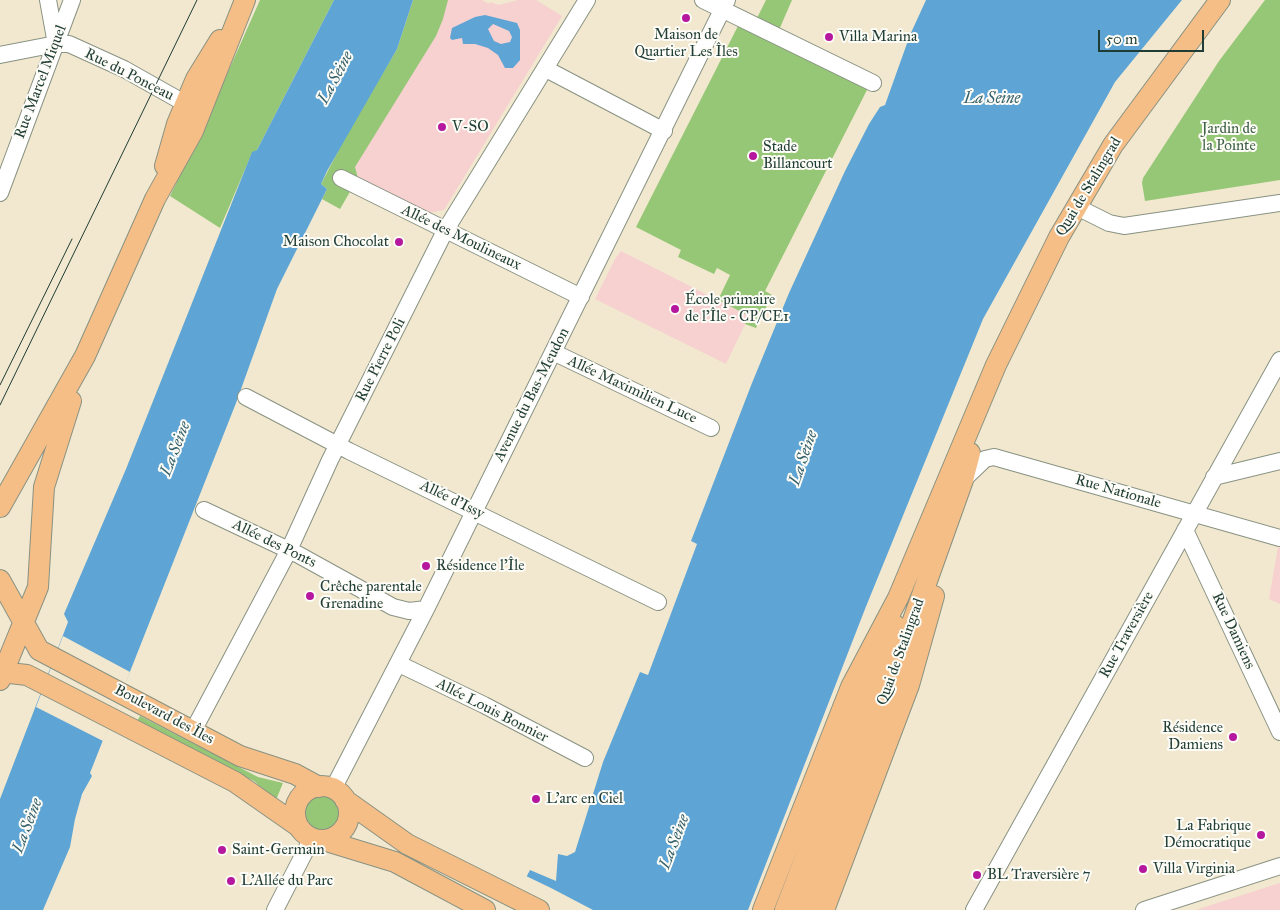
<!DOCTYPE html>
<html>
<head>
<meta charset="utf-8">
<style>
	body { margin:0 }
	#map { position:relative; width:1280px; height:910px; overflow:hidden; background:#f2e8cf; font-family:"IM FELL Great Primer",serif }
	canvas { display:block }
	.scale { position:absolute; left:1098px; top:30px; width:106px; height:22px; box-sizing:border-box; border:2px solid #1f3d34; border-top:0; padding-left:6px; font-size:15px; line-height:18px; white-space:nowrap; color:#1f3d34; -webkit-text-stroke:4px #fdfcf7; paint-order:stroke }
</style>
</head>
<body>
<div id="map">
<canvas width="1280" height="910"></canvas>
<div class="scale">50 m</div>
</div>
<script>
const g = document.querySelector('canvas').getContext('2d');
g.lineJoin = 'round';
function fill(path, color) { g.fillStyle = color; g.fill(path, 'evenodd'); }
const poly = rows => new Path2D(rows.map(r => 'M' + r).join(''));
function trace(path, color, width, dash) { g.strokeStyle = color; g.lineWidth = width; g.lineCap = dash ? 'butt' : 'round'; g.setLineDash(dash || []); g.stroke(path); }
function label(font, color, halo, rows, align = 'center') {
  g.font = font + ' "IM FELL Great Primer",serif'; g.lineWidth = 4; g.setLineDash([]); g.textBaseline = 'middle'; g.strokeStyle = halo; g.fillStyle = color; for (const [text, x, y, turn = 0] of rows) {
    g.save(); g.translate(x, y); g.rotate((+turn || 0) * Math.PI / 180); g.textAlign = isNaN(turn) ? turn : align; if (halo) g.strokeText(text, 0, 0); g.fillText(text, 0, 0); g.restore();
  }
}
const built = poly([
	[445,0,482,0,489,4,490,2,499,5,518,0,536,0,562,16,444,210,429,213,358,178,354,164],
	[621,251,749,316,726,364,595,299,615,259],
	[1278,547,1280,548,1280,604,1269,599],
	[1280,883,1280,910,1196,910,1214,904]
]);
const green = poly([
	[260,0,334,0,257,150,252,153,220,228,170,196,203,128],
	[413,0,448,0,443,19,436,36,355,167,358,178,340,209,322,199,327,189,321,184,349,130,397,49],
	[766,0,792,0,779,30,756,20],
	[1265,0,1280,0,1280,180,1145,201,1142,183,1143,178,1219,61],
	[740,22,869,86,765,291,772,295,756,328,745,324,749,316,718,300,730,275,717,268,714,274,678,257,681,250,636,227],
	[140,716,258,777,283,783,276,800,254,781,137,721],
	'305 813a17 17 0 1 1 34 0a17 17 0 1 1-34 0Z'
]);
const water = poly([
	[334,0,413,0,397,49,327,171,321,184,327,189,277,289,236,403,90,773,92,776,82,794,75,819,70,847,43,910,0,910,0,799,68,622,64,614,126,469,252,152,257,150],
	[926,0,1182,0,1115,82,983,319,865,609,748,910,509,910,530,870,556,881,558,854,567,856,575,852,603,762,640,672,648,675,697,544,691,541,752,383,789,293,845,171,869,124,880,107,885,105,910,35],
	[485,15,517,23,520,30,520,60,513,68,505,68,498,55,488,48,475,44,463,44,462,38,452,40,450,38,452,28,475,17],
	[493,24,509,31,512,37,510,42,501,44,494,41,488,29]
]);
const pier = poly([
	[63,636,130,672,103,741,36,707],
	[524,875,551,888,593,910,507,910]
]);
const minor = poly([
	[48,0,56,44],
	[703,0,873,83],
	[0,55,56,44,69,44,124,69,195,109],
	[546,69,664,131],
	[341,178,581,297],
	[0,193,72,0],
	[1077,207,1109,223,1124,226,1280,203],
	[553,352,711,428],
	[246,397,349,451,658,602],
	[1214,477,1280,461],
	[963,480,985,459,994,457,1280,538],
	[204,510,299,555,393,607,409,611,426,609],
	[1185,530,1280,732],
	[399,664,484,705,585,758],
	[193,731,289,550,330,460,445,231,587,0],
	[333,789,426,609,727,0],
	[275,910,312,838],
	[974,910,1280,360],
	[1144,910,1280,866]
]);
const major = poly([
	[165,166,177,124,196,79,220,40],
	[0,507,85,356,155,199,193,131,245,0],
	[0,580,39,650,240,756,295,774,319,787],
	[0,672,27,675,235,782,298,826],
	[0,680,38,587,44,487,71,401],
	'295 813a27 27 0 1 1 54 0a27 27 0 1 1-54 0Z',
	[345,800,407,844,539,910],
	[323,840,395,862,485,910],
	[763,910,851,687,898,598,996,365,1059,237,1113,145,1220,0],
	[785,910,895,625],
	[804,910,892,679,963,480,970,453],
	[824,910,909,685,934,596]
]);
const tram = poly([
	[0,385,72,239],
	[0,405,197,0]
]);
const markers = [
	[686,18,5,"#b5179e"],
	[829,37,5,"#b5179e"],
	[442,127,5,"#b5179e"],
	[753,156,5,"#b5179e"],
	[399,242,5,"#b5179e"],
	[675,309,5,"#b5179e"],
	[426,566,5,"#b5179e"],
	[310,596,5,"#b5179e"],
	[1233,737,5,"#b5179e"],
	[536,799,5,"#b5179e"],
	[1261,835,5,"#b5179e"],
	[222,850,5,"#b5179e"],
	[1143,869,5,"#b5179e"],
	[977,875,5,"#b5179e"],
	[231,881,5,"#b5179e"]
];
const poiNames = [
	["Maison de",686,35,"center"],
	["Quartier Les Îles",686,52,"center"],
	["Villa Marina",839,37],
	["V-SO",452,127],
	["Stade",763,147],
	["Billancourt",763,164],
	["Maison Chocolat",389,242,"right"],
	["École primaire",685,300],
	["de l'Île - CP/CE1",685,317],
	["Résidence l'Île",436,566],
	["Crêche parentale",320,587],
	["Grenadine",320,604],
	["Résidence",1223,728,"right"],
	["Damiens",1223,745,"right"],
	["L'arc en Ciel",546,799],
	["La Fabrique",1251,826,"right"],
	["Démocratique",1251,843,"right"],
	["Saint-Germain",232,850],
	["Villa Virginia",1153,869],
	["BL Traversière 7",987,875],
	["L'Allée du Parc",241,881]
];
const streetNames = [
	["Rue du Ponceau",129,75,27],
	["Rue Marcel Miquel",41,82,-69],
	["Quai de Stalingrad",1089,187,-59],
	["Allée des Moulineaux",461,238,26],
	["Rue Pierre Poli",381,360,-63],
	["Allée Maximilien Luce",632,390,25],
	["Avenue du Bas-Meudon",532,395,-63],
	["Rue Nationale",1118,492,16],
	["Allée d'Issy",452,500,26],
	["Allée des Ponts",274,544,26],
	["Rue Damiens",1233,631,65],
	["Rue Traversière",1127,635,-61],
	["Quai de Stalingrad",901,652,-70],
	["Allée Louis Bonnier",492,711,27],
	["Boulevard des Îles",164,715,28]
];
const parkNames = [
	["Jardin de",1229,129],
	["la Pointe",1229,146]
];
const waterNames = [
	["La Seine",336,78,-62],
	["La Seine",992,99],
	["La Seine",176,449,-69],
	["La Seine",804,458,-71],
	["La Seine",28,826,-69],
	["La Seine",675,842,-69]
];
fill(built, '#f7d0d0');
fill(green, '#96c777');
fill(water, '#5ea5d5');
fill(pier, '#f2e8cf');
trace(minor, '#889282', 18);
trace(major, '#889282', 22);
trace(minor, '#fff', 16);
trace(major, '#f6be87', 20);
trace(tram, '#1f3d34', 1);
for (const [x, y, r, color] of markers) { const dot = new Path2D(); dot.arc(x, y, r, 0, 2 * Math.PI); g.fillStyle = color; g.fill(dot); trace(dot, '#fdfcf7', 2); }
label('15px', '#1f3d34', '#fdfcf7', poiNames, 'left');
label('15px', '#1f3d34', '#fdfcf7', streetNames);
label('15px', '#3d6045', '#fdfcf7', parkNames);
label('italic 16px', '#35616c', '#fdfcf7', waterNames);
</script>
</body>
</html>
